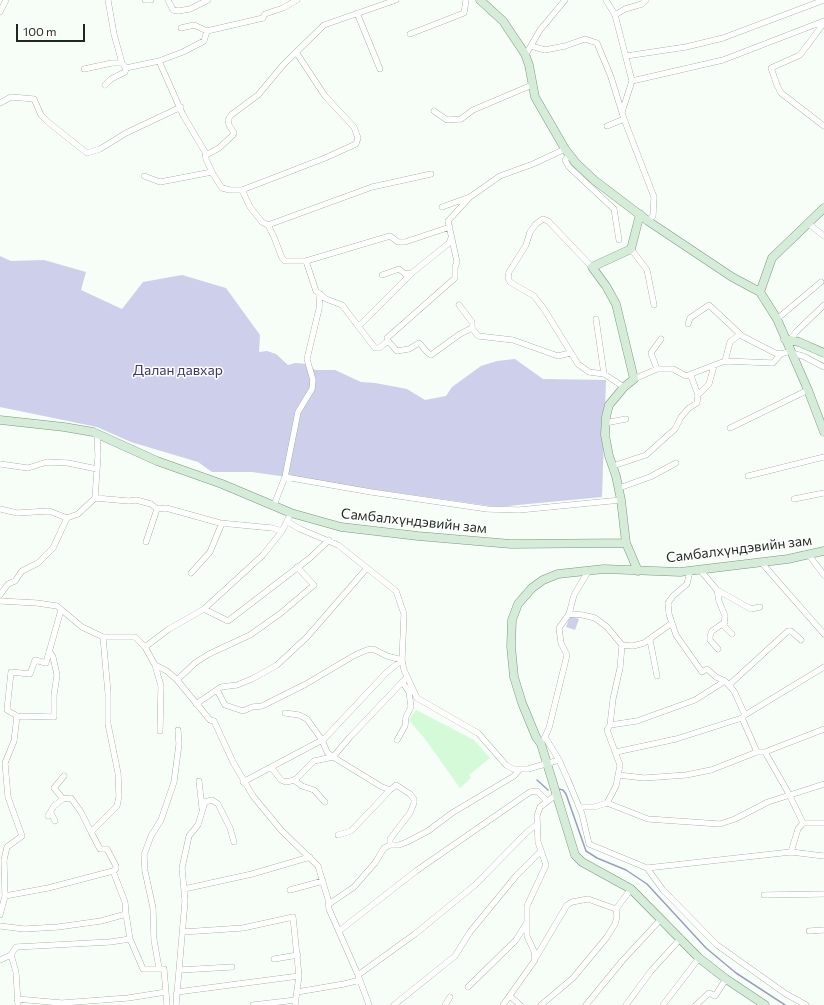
<!DOCTYPE html>
<html>
<head>
<meta charset="utf-8">
<style>
	body { margin:0 }
	#map { position:relative; width:824px; height:1005px; overflow:hidden; background:#f7fdf7; font-family:Commissioner,sans-serif }
	canvas { display:block }
	.scale { position:absolute; left:16px; top:24px; width:69px; height:18px; box-sizing:border-box; border:2px solid #1d291e; border-top:0; padding-left:5px; font-size:12px; line-height:14px; white-space:nowrap; color:#1d291e; -webkit-text-stroke:3px #fff; paint-order:stroke }
</style>
</head>
<body>
<div id="map">
<canvas width="824" height="1005"></canvas>
<div class="scale">100 m</div>
</div>
<script>
const g = document.querySelector('canvas').getContext('2d');
g.lineJoin = 'round';
function fill(path, color) { g.fillStyle = color; g.fill(path, 'evenodd'); }
const poly = rows => new Path2D(rows.map(r => 'M' + r).join(''));
function trace(path, color, width, dash) { g.strokeStyle = color; g.lineWidth = width; g.lineCap = dash ? 'butt' : 'round'; g.setLineDash(dash || []); g.stroke(path); }
function label(font, color, halo, rows, align = 'center') {
  g.font = font + ' Commissioner,sans-serif'; g.lineWidth = 3; g.setLineDash([]); g.textBaseline = 'middle'; g.strokeStyle = halo; g.fillStyle = color; for (const [text, x, y, turn = 0] of rows) {
    g.save(); g.translate(x, y); g.rotate((+turn || 0) * Math.PI / 180); g.textAlign = isNaN(turn) ? turn : align; if (halo) g.strokeText(text, 0, 0); g.fillText(text, 0, 0); g.restore();
  }
}
const built = poly([
	[416,710,474,740,490,758,469,775,471,778,460,788,425,739,409,720]
]);
const green = poly([
	[0,256,11,261,44,260,86,272,81,290,122,309,143,282,182,275,226,288,260,335,259,352,267,351,276,354,288,365,295,363,308,364,315,370,335,370,361,382,375,383,407,389,425,400,446,396,452,387,481,366,497,361,515,359,543,379,606,380,602,497,497,507,252,472,212,472,198,462,131,442,97,427,0,407],
	[570,616,579,619,575,630,566,627]
]);
const stream = poly([
	[537,780,548,790],
	[559,789,563,790,566,794,586,851,597,858,626,870,647,884,706,948,736,973,785,1005]
]);
const street = poly([
	[108,0,114,34,122,63],
	[145,0,151,0],
	[168,0,173,10,178,11,190,9,208,0],
	[606,0,615,15,632,81],
	[0,12,6,0],
	[357,13,380,69],
	[615,15,625,9,642,4,646,0],
	[824,23,800,55,771,68,777,85,781,93,824,126],
	[181,28,194,25,207,31],
	[410,34,464,13,466,0],
	[531,46,545,50,565,46,585,39,597,43,611,77,624,119,654,197,653,216,648,221],
	[525,56,540,30,565,0],
	[626,56,686,47,723,38,824,0],
	[159,61,183,115,205,152,206,159,213,174,222,188,230,190,242,190,250,207,262,222,268,225,274,237,282,258,285,261,306,261,390,236,398,242,405,242,450,227],
	[84,69,112,63,122,63,126,68,159,61,183,52,204,41,207,31,263,18,265,14,283,8,297,0],
	[105,85,111,79,125,72,126,68],
	[0,103,11,97,34,99,41,115,48,122,87,153,100,149,126,133,181,107],
	[434,111,447,120,461,119,473,110,532,85],
	[622,112,632,81,723,60,824,21],
	[607,126,624,119],
	[206,155,219,148,232,136,234,133,229,125,228,120,231,115,258,95,284,64,324,25,396,0],
	[569,155,565,160,569,167,614,209,619,240],
	[144,176,160,182,212,172],
	[242,190,325,158,356,144,358,138,354,127,325,96,296,52],
	[442,207,470,197],
	[809,224,824,236],
	[268,225,372,187,431,174],
	[631,249,647,270,654,305],
	[306,261,316,291,326,299,342,305,375,348,379,348,388,341,397,351,409,349,419,343,428,353,431,355,460,334,472,328],
	[592,267,548,221,543,219,536,224,530,232,526,245,509,272,508,278,510,282,534,296,544,309,578,364,589,372,604,374,624,387],
	[382,275,399,269,405,274,411,273],
	[459,305,472,322,472,328,478,336,513,340,558,356,570,353],
	[596,319,604,374],
	[777,319,821,282],
	[688,324,690,318,709,305,742,336,775,353,781,354,790,351],
	[359,326,413,272,449,243,451,238],
	[790,340,796,332,824,305],
	[388,341,387,338,455,278,455,267,457,262,448,221,470,197,500,176,533,164,565,149],
	[791,353,803,356,824,367],
	[725,361,730,342,740,334],
	[657,369,651,353,661,339],
	[634,379,657,369,673,369,686,376,725,361,773,363,781,354],
	[698,395,709,384,714,366],
	[605,423,626,419],
	[730,428,808,390],
	[0,464,28,468,47,462,68,463,97,469],
	[613,466,646,455,675,429,681,417,689,408,697,403,698,395,691,376],
	[748,476,824,457],
	[285,477,298,412,312,389,313,380,307,359,319,309,320,294],
	[619,488,650,477,676,463],
	[95,498,129,501,136,500,151,504,157,509,166,508,220,523,272,528,282,531],
	[794,499,824,493],
	[274,505,285,477,371,492,487,509,519,510,621,500],
	[0,509,17,513,49,511,67,518,78,514,95,498,98,456,97,433],
	[288,522,300,529,338,545,396,591,404,614,402,660,404,670,417,698,478,733,506,765,513,769,528,769,559,760],
	[146,542,157,509],
	[808,554,824,575],
	[761,562,824,634],
	[700,570,717,590,719,601,725,616,724,626,732,634],
	[191,573,210,552,222,523],
	[717,590,751,609,760,607],
	[0,595,8,584,15,581,22,571,38,563,53,548,67,518],
	[0,601,37,603,57,606,82,627,103,637,135,637,145,647,155,665,167,671,177,680,210,720,214,721,233,762,253,796,281,830,318,866,328,899,329,909,358,975,369,1005],
	[204,609,263,555,282,531,291,513],
	[569,614,583,615,595,618,607,627,622,645,633,646,644,643,672,623],
	[103,637,108,693,108,724,118,773,119,796,117,806,91,832,100,849,107,849,116,866,116,869,113,871],
	[650,640,657,676],
	[145,647,169,629,204,609,228,621,310,558,329,540],
	[718,649,710,640,710,636,712,631,725,622],
	[155,665,161,686,160,731],
	[177,680,195,663,209,654,250,635,281,613,314,585,297,567],
	[729,685,788,631,791,631,801,640],
	[217,690,225,705,243,711,252,707,262,706,306,684,355,655,367,650,373,649,387,656,402,660],
	[196,704,221,687,237,685,252,679,277,665,307,637,367,568],
	[285,713,299,715,307,719,322,740,327,752,333,757],
	[745,715,824,667],
	[17,716,54,717,54,695,57,675,53,657,49,651],
	[610,725,613,699,620,668,622,645],
	[545,737,559,760,568,780,582,814,589,844,647,868,663,890,717,945,786,994,806,1005],
	[544,739,549,728,567,655,561,643,559,628,569,614,574,595,589,570],
	[397,740,405,726,406,717,411,707,409,692,403,683],
	[616,752,676,739,742,718],
	[765,752,824,729],
	[271,767,281,780,286,782,295,780,314,761,333,757],
	[618,775,644,778,686,775,711,770,757,752],
	[294,780,302,786,314,790,325,802],
	[199,781,202,808],
	[243,782,324,739,387,672,402,660],
	[63,799,54,788,64,776],
	[607,803,648,819,720,824,735,819,768,802,824,784],
	[579,807,594,807,607,803,616,786,620,765,607,730,610,725,637,721,695,700,725,681],
	[51,813,55,821],
	[48,816,54,806,63,799,71,798,81,812,91,832],
	[803,823,824,823],
	[338,835,351,831,390,790],
	[390,845,390,839,410,813,414,803,414,799,410,794,396,785,390,790,382,787,333,757,350,737,407,677],
	[791,852,824,856],
	[647,868,791,852,798,829,803,823,789,794,765,752,757,752,742,718,745,715,734,691,725,681,716,677,707,669,702,672,676,635,669,614,668,603,673,596,687,584,690,571],
	[184,889,252,874,310,857],
	[290,890,323,881],
	[764,895,824,894],
	[5,896,48,888,113,871,125,902,126,914],
	[329,904,354,887,375,863,384,848,390,845,399,845,407,842,428,831,452,813,514,776,519,770],
	[0,915,5,896,4,860,7,847,22,836,8,797,5,763,14,741,17,716,7,710,11,672,30,674,35,660,46,663,61,610],
	[0,926,24,929,58,927,101,921,126,914,130,939,110,942,16,947,11,955,0,960],
	[339,931,416,871,530,792,537,791,547,801],
	[809,931,824,930],
	[183,932,243,928,293,917,299,976,295,1005],
	[130,939,143,969,164,969,167,1005],
	[11,955,16,972,18,1005],
	[274,959,298,955],
	[535,959,567,905,572,902,588,899,616,909,631,889],
	[159,968,154,940,153,908,145,871,144,855,151,836,161,820,174,782,179,744,178,730],
	[180,970,232,967],
	[358,975,415,934,475,885,527,832,536,825],
	[468,987,516,940,526,924],
	[297,992,344,984,360,980],
	[176,995,177,992,299,976],
	[510,996,520,1005],
	[17,999,62,1003,128,998,166,992],
	[176,1005,185,901,182,868,189,836,198,825,205,802,212,800,218,804,230,828,234,842],
	[253,1005,296,1000],
	[394,1005,455,956,470,932,516,876,540,852],
	[445,1005,450,997],
	[503,1005,535,960,534,951,527,936,527,906,546,865,538,842,537,816,540,807,557,794],
	[541,1005,573,978,607,937,615,924,617,917,616,909],
	[586,1005,623,960,661,919],
	[626,1005,651,971,681,938],
	[663,1005,699,958],
	[696,1005,709,993,715,996,726,979]
]);
const secondary = poly([
	[480,0,503,21,525,54,529,65,535,97,565,149,576,163,594,180,648,221,732,277,760,292,777,319,808,390,824,432],
	[760,292,772,258,824,208],
	[785,339,799,342,824,353],
	[0,420,64,427,93,432,157,461,222,484,291,513,341,527,418,536,511,544,626,543],
	[638,571,626,543,621,500,616,476,609,456,605,435,606,417,609,405,624,387,634,379,616,304,606,286,592,267,631,249,640,214],
	[765,1005,726,979,699,958,631,889,582,862,575,855,541,744,536,737,522,703,514,677,511,646,512,620,518,604,532,588,543,580,558,574,604,569,680,572,788,559,824,551]
]);
const parkNames = [
	["Далан давхар",178,370]
];
const streetNames = [
	["Самбалхүндэвийн зам",414,521,6],
	["Самбалхүндэвийн зам",739,549,-7]
];
fill(built, '#d5fad8');
fill(green, '#cecfeb');
trace(stream, '#9c9ebe', 1.5);
trace(street, '#7c987e', 6);
trace(secondary, '#7c987e', 9);
trace(street, '#fff', 5.5);
trace(secondary, '#d5ecd8', 8);
label('14px', '#3a3966', '#fff', parkNames);
label('14px', '#1d291e', '#fff', streetNames);
</script>
</body>
</html>
